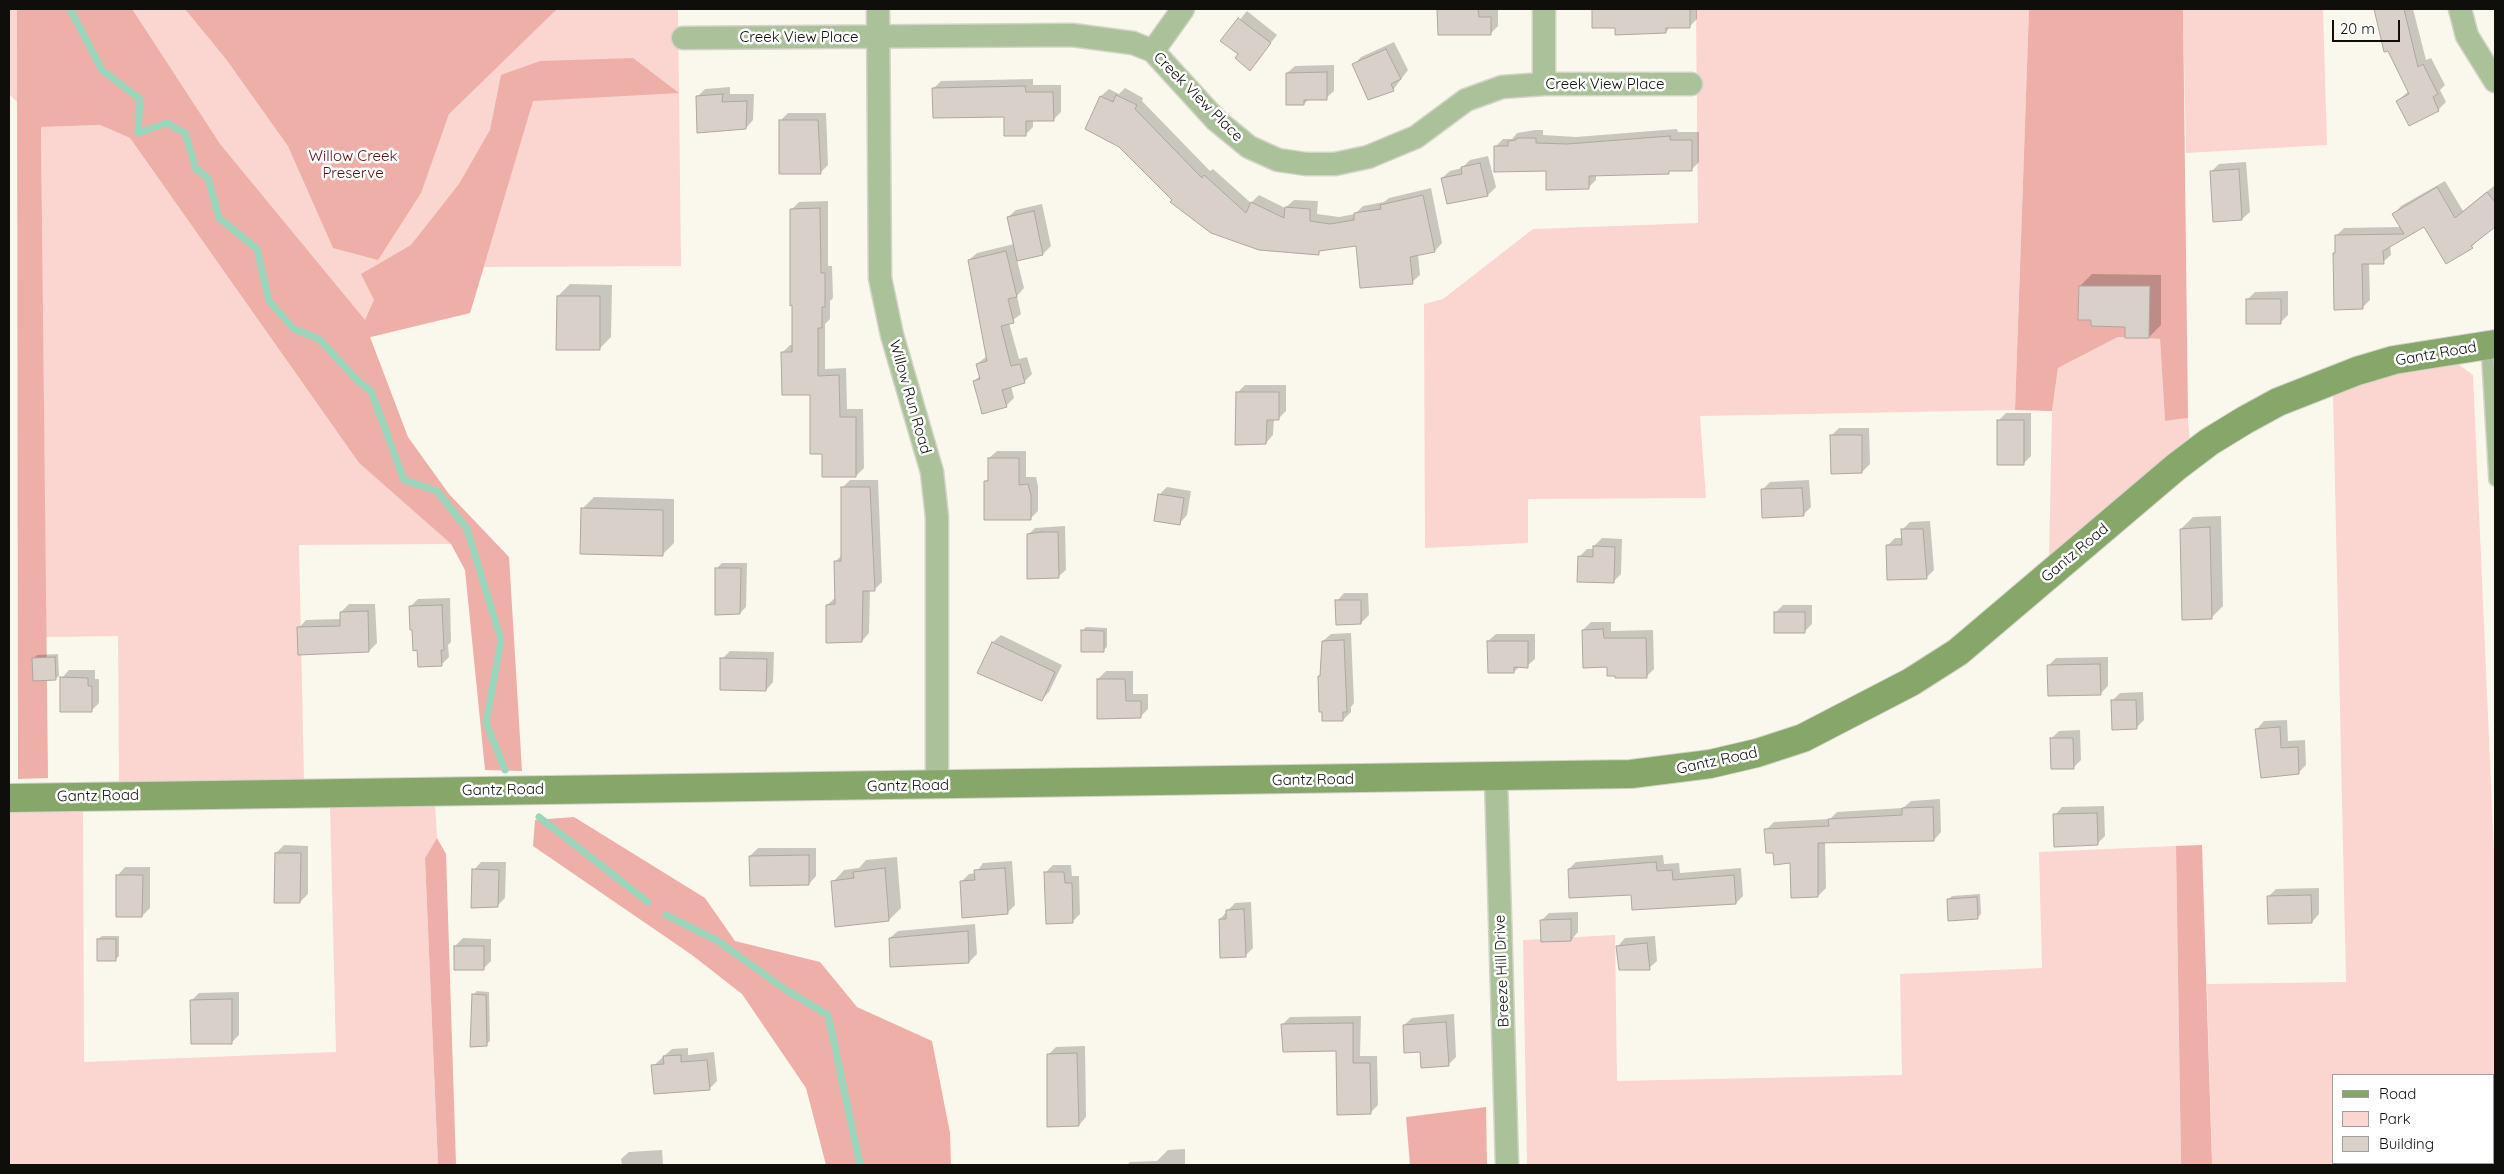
<!DOCTYPE html>
<html>
<head>
<meta charset="utf-8">
<style>
	body { margin:0 }
	#map { position:relative; width:2504px; height:1174px; overflow:hidden; background:#faf8ed; font-family:Quicksand,sans-serif }
	canvas { display:block }
	.frame { position:absolute; inset:0; border:10px solid #0f0e0b; pointer-events:none }
	.legend { position:absolute; left:2332px; top:1074px; width:162px; height:90px; box-sizing:border-box; background:#fff; border:1px solid #9f9f9d; margin:0; padding:6px 9px; list-style:none; font-size:15px; color:#0f0e0b }
	.legend li { display:flex; align-items:center; gap:10px; height:25px }
	.legend b { width:25px; border:1px solid #9f9f9d }
	.scale { position:absolute; left:2332px; top:20px; width:68px; height:22px; box-sizing:border-box; border:2px solid #0f0e0b; border-top:0; padding-left:6px; font-size:15px; line-height:18px; white-space:nowrap; color:#0f0e0b; -webkit-text-stroke:4px #fff; paint-order:stroke }
</style>
</head>
<body>
<div id="map">
<canvas width="2504" height="1174"></canvas>
<div class="frame"></div>
<ul class="legend">
<li><b style="height:6px;background:#86a66a"></b>Road</li>
<li><b style="height:14px;background:#fbd5d0"></b>Park</li>
<li><b style="height:14px;background:#d9d0c9"></b>Building</li>
</ul>
<div class="scale">20 m</div>
</div>
<script>
const g = document.querySelector('canvas').getContext('2d');
g.lineJoin = 'round';
function fill(path, color) { g.fillStyle = color; g.fill(path, 'evenodd'); }
const poly = rows => new Path2D(rows.map(r => 'M' + r).join(''));
function trace(path, color, width, dash) { g.strokeStyle = color; g.lineWidth = width; g.lineCap = dash ? 'butt' : 'round'; g.setLineDash(dash || []); g.stroke(path); }
function label(font, color, halo, rows, align = 'center') {
  g.font = font + ' Quicksand,sans-serif'; g.lineWidth = 5; g.setLineDash([]); g.textBaseline = 'middle'; g.strokeStyle = halo; g.fillStyle = color; for (const [text, x, y, turn = 0] of rows) {
    g.save(); g.translate(x, y); g.rotate((+turn || 0) * Math.PI / 180); g.textAlign = isNaN(turn) ? turn : align; if (halo) g.strokeText(text, 0, 0); g.fillText(text, 0, 0); g.restore();
  }
}
const green = poly([
	[9,9,678,9,681,266,484,267,470,313,297,355,130,116,26,111,9,94],
	[1696,9,2029,9,2015,410,1700,416,1706,498,1528,499,1528,543,1425,548,1424,304,1443,299,1533,229,1698,223],
	[2183,9,2323,9,2327,145,2186,153],
	[100,125,130,138,359,463,451,544,299,545,304,782,119,784,118,636,46,637,41,127],
	[2118,337,2160,339,2165,421,2188,418,2190,442,2049,559,2052,411,2058,368],
	[2458,364,2473,375,2495,876,2495,1165,2212,1165,2207,984,2346,982,2333,394,2384,376],
	[2333,1075,2493,1075,2493,1163,2333,1163],
	[435,803,437,838,425,858,438,1165,9,1165,9,809,83,808,84,1062,336,1052,330,806],
	[2176,846,2181,1165,1527,1165,1523,940,1615,935,1617,1081,1902,1075,1900,974,2042,968,2039,852]
]);
const forest = poly([
	[17,9,132,9,220,144,365,320,374,300,361,274,411,245,459,184,490,130,501,75,540,61,633,58,679,93,533,101,470,313,370,337,408,437,449,494,509,557,522,771,485,770,465,570,451,544,359,463,130,138,100,125,41,127,48,778,18,779],
	[185,9,557,9,449,114,421,193,378,260,333,248,288,146,226,59],
	[2029,9,2183,9,2188,418,2165,421,2160,339,2118,337,2058,368,2052,411,2015,410],
	[574,817,705,898,735,941,820,962,857,1007,932,1041,950,1133,951,1165,826,1165,806,1088,742,994,692,955,533,846,535,820],
	[437,838,446,854,456,1165,438,1165,425,858],
	[2202,845,2212,1165,2181,1165,2176,846],
	[1486,1107,1487,1165,1410,1165,1406,1117]
]);
const shadow = poly([
	[1439,9,1498,10,1498,26,1490,34,1439,34],
	[1594,9,1697,9,1697,19,1689,27,1670,27,1666,32,1617,27,1594,27],
	[2375,9,2413,9,2426,60,2431,58,2445,85,2440,90,2446,102,2438,110,2409,125,2397,101,2409,91,2388,50,2385,50],
	[1247,11,1277,35,1250,69,1239,54,1222,41],
	[1394,42,1408,70,1393,90,1354,65,1361,57],
	[1334,65,1334,91,1326,98,1309,99,1304,104,1287,73,1295,66],
	[1033,79,1033,85,1061,85,1061,112,1053,120,1033,120,1033,127,1025,135,1005,116,933,89,941,81],
	[730,87,730,94,754,94,753,120,746,128,697,97,705,89],
	[1125,88,1143,98,1142,101,1210,171,1213,169,1251,203,1259,195,1285,208,1294,200,1318,201,1317,214,1339,217,1355,214,1363,206,1384,202,1389,198,1431,188,1442,243,1435,251,1418,254,1420,275,1412,282,1357,244,1322,249,1318,253,1173,200,1120,146,1086,128,1101,96,1109,89,1119,94],
	[788,113,826,113,828,165,820,173,780,121],
	[1677,129,1678,132,1699,132,1699,162,1692,169,1596,174,1596,180,1588,188,1496,146,1503,139,1512,139,1517,133,1535,130,1543,130,1543,135,1576,137],
	[1488,156,1496,187,1488,195,1448,203,1442,178,1450,171,1462,168,1470,160],
	[2246,162,2250,212,2242,219,2211,172,2219,164],
	[2445,181,2463,211,2495,185,2495,226,2479,238,2472,247,2425,225,2390,245,2391,255,2383,262,2369,263,2370,300,2362,308,2334,254,2336,251,2336,236,2344,228,2401,227,2394,214,2401,206],
	[828,201,828,266,832,266,833,298,830,301,830,319,825,324,825,369,846,368,847,409,863,409,864,468,856,476,823,452,811,394,782,353,790,345,794,345,792,209,799,202],
	[1042,204,1051,246,1043,254,1017,260,1024,288,1017,296,1021,314,1009,323,1019,359,1027,357,1032,374,1024,382,1011,386,1014,398,1006,406,974,381,981,375,977,364,987,356,969,260,977,253,1014,244,1008,217,1016,210],
	[2092,274,2161,275,2161,325,2149,337,2126,325,2092,319,2080,286],
	[570,284,612,285,611,337,599,349,558,296],
	[2288,291,2288,315,2280,323,2247,300,2255,292],
	[1245,385,1286,385,1286,411,1278,419,1274,418,1273,435,1266,443,1237,393],
	[2006,413,2031,413,2031,456,2023,464,1999,420],
	[1839,428,1869,428,1870,464,1862,472,1831,436],
	[997,451,1026,451,1026,477,1036,477,1038,486,1038,511,1030,519,985,482,989,478,989,458],
	[850,480,878,480,882,582,874,590,870,590,869,633,862,641,827,605,836,597,835,562,843,554,842,488],
	[1809,480,1811,507,1803,515,1762,490,1770,482],
	[1167,487,1191,491,1187,515,1180,523,1159,495],
	[594,497,674,499,674,543,662,555,582,509],
	[2221,516,2223,606,2211,618,2181,529,2193,517],
	[1930,521,1934,570,1926,578,1887,546,1895,538,1903,538,1902,530,1910,522],
	[1065,526,1066,570,1059,576,1028,535,1035,528],
	[1602,538,1622,539,1621,574,1613,582,1579,557,1587,549,1594,549,1594,546],
	[722,563,747,563,746,607,740,613,716,569],
	[1344,593,1368,593,1369,615,1361,623,1337,601],
	[450,598,451,642,448,645,449,657,441,665,418,649,410,607,418,599],
	[349,604,375,604,377,643,369,651,299,628,306,620,341,619,341,612],
	[1783,605,1812,605,1812,624,1804,632,1776,612],
	[1591,622,1611,622,1611,631,1653,630,1654,669,1646,677,1608,666,1583,630],
	[1086,627,1107,628,1107,647,1103,650,1082,631],
	[1351,633,1354,703,1351,707,1351,712,1343,720,1322,674,1323,641,1331,634],
	[1496,634,1535,634,1535,659,1527,666,1520,666,1514,672,1488,641],
	[1001,635,1062,665,1049,692,1041,700,979,672,993,642],
	[730,651,774,652,773,682,766,690,722,659],
	[58,654,59,676,55,679,33,659,37,655],
	[2108,657,2108,686,2100,694,2048,666,2056,658],
	[69,670,95,670,95,679,99,679,99,703,91,711,62,678],
	[1106,671,1133,671,1133,694,1148,694,1148,709,1140,717,1098,679],
	[2143,692,2144,720,2136,728,2112,701,2120,693],
	[2287,720,2288,741,2305,740,2306,765,2298,773,2257,729,2264,721],
	[2080,730,2081,760,2074,767,2051,739,2059,731],
	[1940,799,1941,832,1934,840,1825,842,1826,888,1818,896,1791,862,1774,852,1766,830,1774,822,1830,819,1837,812,1903,808,1911,801],
	[2104,806,2105,836,2097,844,2055,815,2062,807],
	[284,845,308,846,308,894,300,902,276,853],
	[758,848,816,848,816,876,809,884,750,856],
	[1663,855,1664,864,1679,863,1680,873,1741,868,1743,896,1736,903,1632,893,1569,869,1576,862],
	[897,857,901,908,889,920,833,882,844,870,859,868,866,860],
	[1012,861,1015,905,1007,913,962,881,969,874,976,873,983,863],
	[481,862,506,862,505,898,497,906,474,870],
	[1053,865,1071,865,1072,876,1079,876,1080,914,1072,922,1045,873],
	[125,867,150,867,150,908,142,916,118,875],
	[2319,888,2319,914,2312,922,2269,896,2276,889],
	[1980,894,1981,914,1977,918,1948,900,1952,896],
	[1251,902,1253,948,1245,956,1220,919,1235,903],
	[1578,912,1578,932,1571,940,1541,921,1549,913],
	[975,924,977,954,969,962,890,938,898,931],
	[102,936,119,936,119,956,115,960,98,939],
	[1655,936,1657,961,1649,968,1618,946,1625,938],
	[463,938,491,939,491,961,483,969,455,946],
	[477,991,489,992,490,1041,486,1044,473,995],
	[239,992,239,1035,232,1042,191,1001,199,993],
	[1454,1014,1456,1057,1448,1065,1404,1025,1412,1018],
	[1361,1016,1360,1056,1377,1056,1378,1105,1370,1113,1337,1050,1282,1025,1290,1017],
	[1085,1046,1086,1117,1079,1125,1048,1055,1056,1047],
	[688,1048,688,1055,714,1052,717,1081,709,1089,653,1066,672,1049],
	[1185,1149,1185,1165,1127,1165,1130,1162,1157,1161,1168,1150],
	[662,1150,663,1165,622,1165,621,1159,629,1152]
]);
const stream = poly([
	[70,9,102,70,140,99,138,133,167,123,185,133,196,169,208,178,219,218,257,249,269,301,294,329,319,339,358,381,371,391,404,480,437,491,467,529,501,640,486,723,505,770],
	[539,817,648,902],
	[666,915,718,941,786,990,828,1015,860,1165]
]);
const building = poly([
	[1437,9,1478,9,1479,17,1491,17,1491,35,1438,35,1437,9],
	[1592,9,1690,9,1690,28,1666,28,1666,33,1615,35,1615,28,1592,28,1592,9],
	[2374,9,2404,9,2418,67,2423,64,2438,94,2433,97,2439,111,2409,126,2396,101,2409,94,2388,51,2384,52,2374,9],
	[1238,18,1271,43,1250,71,1235,58,1238,54,1220,41,1238,18],
	[1386,49,1401,79,1391,84,1394,91,1368,100,1352,64,1386,49],
	[1327,72,1327,100,1304,100,1304,105,1286,105,1286,73,1327,72],
	[1025,86,1026,92,1053,92,1054,121,1026,121,1026,136,1004,136,1004,117,933,118,932,88,1025,86],
	[723,94,722,102,747,101,746,129,697,133,696,96,723,94],
	[1116,95,1137,105,1135,109,1202,178,1204,175,1246,213,1251,202,1284,218,1285,207,1310,209,1310,221,1330,224,1354,220,1354,213,1381,209,1380,205,1423,195,1435,252,1410,257,1413,284,1360,288,1356,246,1319,251,1319,255,1259,250,1211,233,1170,202,1172,200,1119,147,1085,129,1100,96,1113,102,1116,95],
	[779,120,818,120,821,174,779,174,779,120],
	[1670,136,1670,140,1692,140,1692,171,1669,171,1669,174,1589,176,1589,189,1546,190,1546,171,1494,172,1494,146,1508,146,1508,141,1516,140,1517,138,1536,138,1536,143,1567,144,1670,136],
	[1480,163,1488,196,1447,204,1441,178,1462,174,1461,167,1480,163],
	[2239,169,2242,220,2213,222,2210,171,2239,169],
	[2437,187,2455,218,2487,192,2495,202,2495,227,2471,246,2473,248,2446,264,2424,227,2383,251,2384,264,2362,264,2363,309,2334,310,2333,253,2335,253,2335,235,2404,234,2392,214,2437,187],
	[820,208,821,273,825,273,825,307,822,307,822,328,818,328,818,376,839,375,840,417,856,417,856,477,822,477,822,454,810,454,810,395,782,395,781,352,792,352,792,305,790,306,790,209,820,208],
	[1034,211,1043,255,1017,261,1007,217,1034,211],
	[1006,251,1017,297,1008,299,1014,323,1001,326,1011,366,1020,364,1025,383,1002,390,1007,407,982,414,973,381,980,379,976,364,987,361,968,260,1006,251],
	[2079,286,2150,286,2149,338,2125,338,2125,327,2091,326,2091,320,2078,320,2079,286],
	[557,296,600,296,600,350,556,350,557,296],
	[2246,299,2281,299,2281,324,2246,324,2246,299],
	[1236,392,1279,392,1279,420,1267,420,1266,444,1235,445,1236,392],
	[1997,420,2024,420,2024,465,1997,465,1997,420],
	[1830,435,1862,435,1862,473,1831,474,1830,435],
	[988,458,1019,458,1019,485,1028,484,1031,495,1031,520,984,520,984,481,988,481,988,458],
	[841,487,870,487,875,591,863,591,862,642,826,643,826,605,835,604,834,561,841,561,841,487],
	[1802,488,1804,516,1762,518,1761,489,1802,488],
	[1158,494,1184,498,1180,525,1154,521,1158,494],
	[581,508,663,510,663,556,580,554,581,508],
	[2210,527,2212,619,2182,620,2180,529,2210,527],
	[1901,529,1923,529,1927,579,1887,580,1886,545,1902,545,1901,529],
	[1042,532,1058,532,1059,578,1027,579,1027,534,1042,532],
	[1593,546,1615,547,1614,583,1577,582,1578,556,1593,557,1593,546],
	[715,568,741,568,740,614,715,615,715,568],
	[1335,600,1361,600,1361,624,1336,625,1335,600],
	[442,605,444,650,441,650,442,666,418,667,417,650,413,651,412,630,410,630,409,606,442,605],
	[368,611,369,652,298,655,297,627,340,626,340,612,368,611],
	[1774,612,1805,612,1805,633,1774,633,1774,612],
	[1603,629,1604,638,1646,638,1647,678,1615,678,1615,676,1607,676,1607,667,1583,668,1582,630,1603,629],
	[1081,630,1104,631,1104,652,1081,652,1081,630],
	[1344,640,1347,712,1343,712,1343,721,1322,721,1322,712,1319,712,1318,676,1320,676,1322,641,1344,640],
	[1487,641,1528,641,1528,668,1514,667,1514,673,1488,673,1487,641],
	[992,642,1055,672,1042,701,977,673,992,642],
	[55,657,56,680,33,681,32,658,55,657],
	[720,658,767,659,766,691,720,690,720,658],
	[2100,664,2101,695,2048,696,2047,665,2100,664],
	[60,677,88,678,88,686,92,686,92,712,60,712,60,677],
	[1097,679,1125,679,1126,701,1141,701,1141,718,1097,719,1097,679],
	[2111,700,2136,700,2137,729,2112,730,2111,700],
	[2280,727,2281,748,2298,747,2299,774,2261,778,2255,729,2280,727],
	[2050,738,2073,738,2074,769,2051,769,2050,738],
	[1933,807,1934,841,1818,843,1818,897,1791,898,1790,863,1774,865,1773,853,1766,853,1764,829,1829,826,1828,819,1902,815,1902,808,1933,807],
	[2097,813,2098,845,2054,847,2053,814,2097,813],
	[275,853,301,853,300,903,274,903,275,853],
	[809,855,809,885,750,886,749,856,809,855],
	[1656,862,1657,871,1672,870,1673,880,1734,875,1736,904,1632,910,1631,895,1569,898,1568,869,1656,862],
	[885,868,889,921,835,927,831,881,854,878,853,872,885,868],
	[1005,868,1008,914,962,918,960,881,975,880,974,870,1005,868],
	[472,869,499,870,498,907,471,908,472,869],
	[1044,872,1064,872,1065,883,1072,883,1073,923,1046,924,1044,872],
	[116,875,143,875,142,917,116,917,116,875],
	[2311,895,2312,923,2268,924,2267,896,2311,895],
	[1977,897,1978,919,1948,921,1947,899,1977,897],
	[1244,909,1246,957,1220,958,1219,919,1226,919,1226,910,1244,909],
	[1571,919,1571,941,1541,942,1540,920,1571,919],
	[968,931,969,963,890,967,889,938,968,931],
	[97,939,116,939,116,961,97,961,97,939],
	[1647,943,1650,970,1619,970,1616,946,1647,943],
	[454,946,484,946,484,970,454,970,454,946],
	[472,994,486,995,487,1046,470,1047,472,994],
	[232,999,232,1044,191,1044,190,1000,232,999],
	[1446,1022,1449,1066,1421,1068,1420,1052,1404,1053,1403,1025,1446,1022],
	[1353,1023,1353,1063,1370,1063,1371,1114,1337,1115,1336,1051,1283,1052,1281,1024,1353,1023],
	[1077,1053,1079,1126,1047,1127,1047,1054,1077,1053],
	[681,1055,681,1062,707,1060,710,1090,654,1094,651,1065,664,1064,663,1056,681,1055]
]);
const lane = poly([
	[2487,345,2495,480]
]);
const street = poly([
	[878,9,880,278,892,335,932,472,937,517,937,786],
	[1544,9,1544,84],
	[2460,9,2467,36,2495,81],
	[683,38,1072,35,1133,43,1153,51,1216,120,1249,147,1278,160,1306,164,1335,164,1368,157,1416,137,1466,100,1502,87,1544,84,1691,84],
	[1153,51,1183,9],
	[1496,777,1507,1165]
]);
const secondary = poly([
	[9,798,1631,774,1710,764,1757,753,1803,738,1911,682,1958,652,2176,467,2209,442,2245,420,2278,402,2357,371,2394,360,2495,344]
]);
const streetNames = [
	["Creek View Place",799,37],
	["Creek View Place",1605,84],
	["Creek View Place",1198,97,45],
	["Gantz Road",2436,354,-10],
	["Willow Run Road",910,397,74],
	["Gantz Road",2075,553,-40],
	["Gantz Road",1717,761,-12],
	["Gantz Road",1313,780,-1],
	["Gantz Road",908,786,-1],
	["Gantz Road",503,790,-1],
	["Gantz Road",98,796,-1],
	["Breeze Hill Drive",1502,971,-92]
];
const parkNames = [
	["Willow Creek",353,156],
	["Preserve",353,173]
];
fill(green, '#fbd5d0');
fill(forest, '#edafa8');
fill(shadow, '#0003');
trace(stream, '#99d6bc', 7);
fill(building, '#d9d0c9');
trace(building, '#afa69f', 1);
trace(lane, '#d4d3c9', 14);
trace(street, '#d4d3c9', 25);
trace(secondary, '#d4d3c9', 30);
trace(lane, '#abc199', 11);
trace(street, '#abc199', 22);
trace(secondary, '#86a66a', 28);
label('15px', '#0f0e0b', '#fff', streetNames);
label('15px', '#58110f', '#fff', parkNames);
</script>
</body>
</html>
